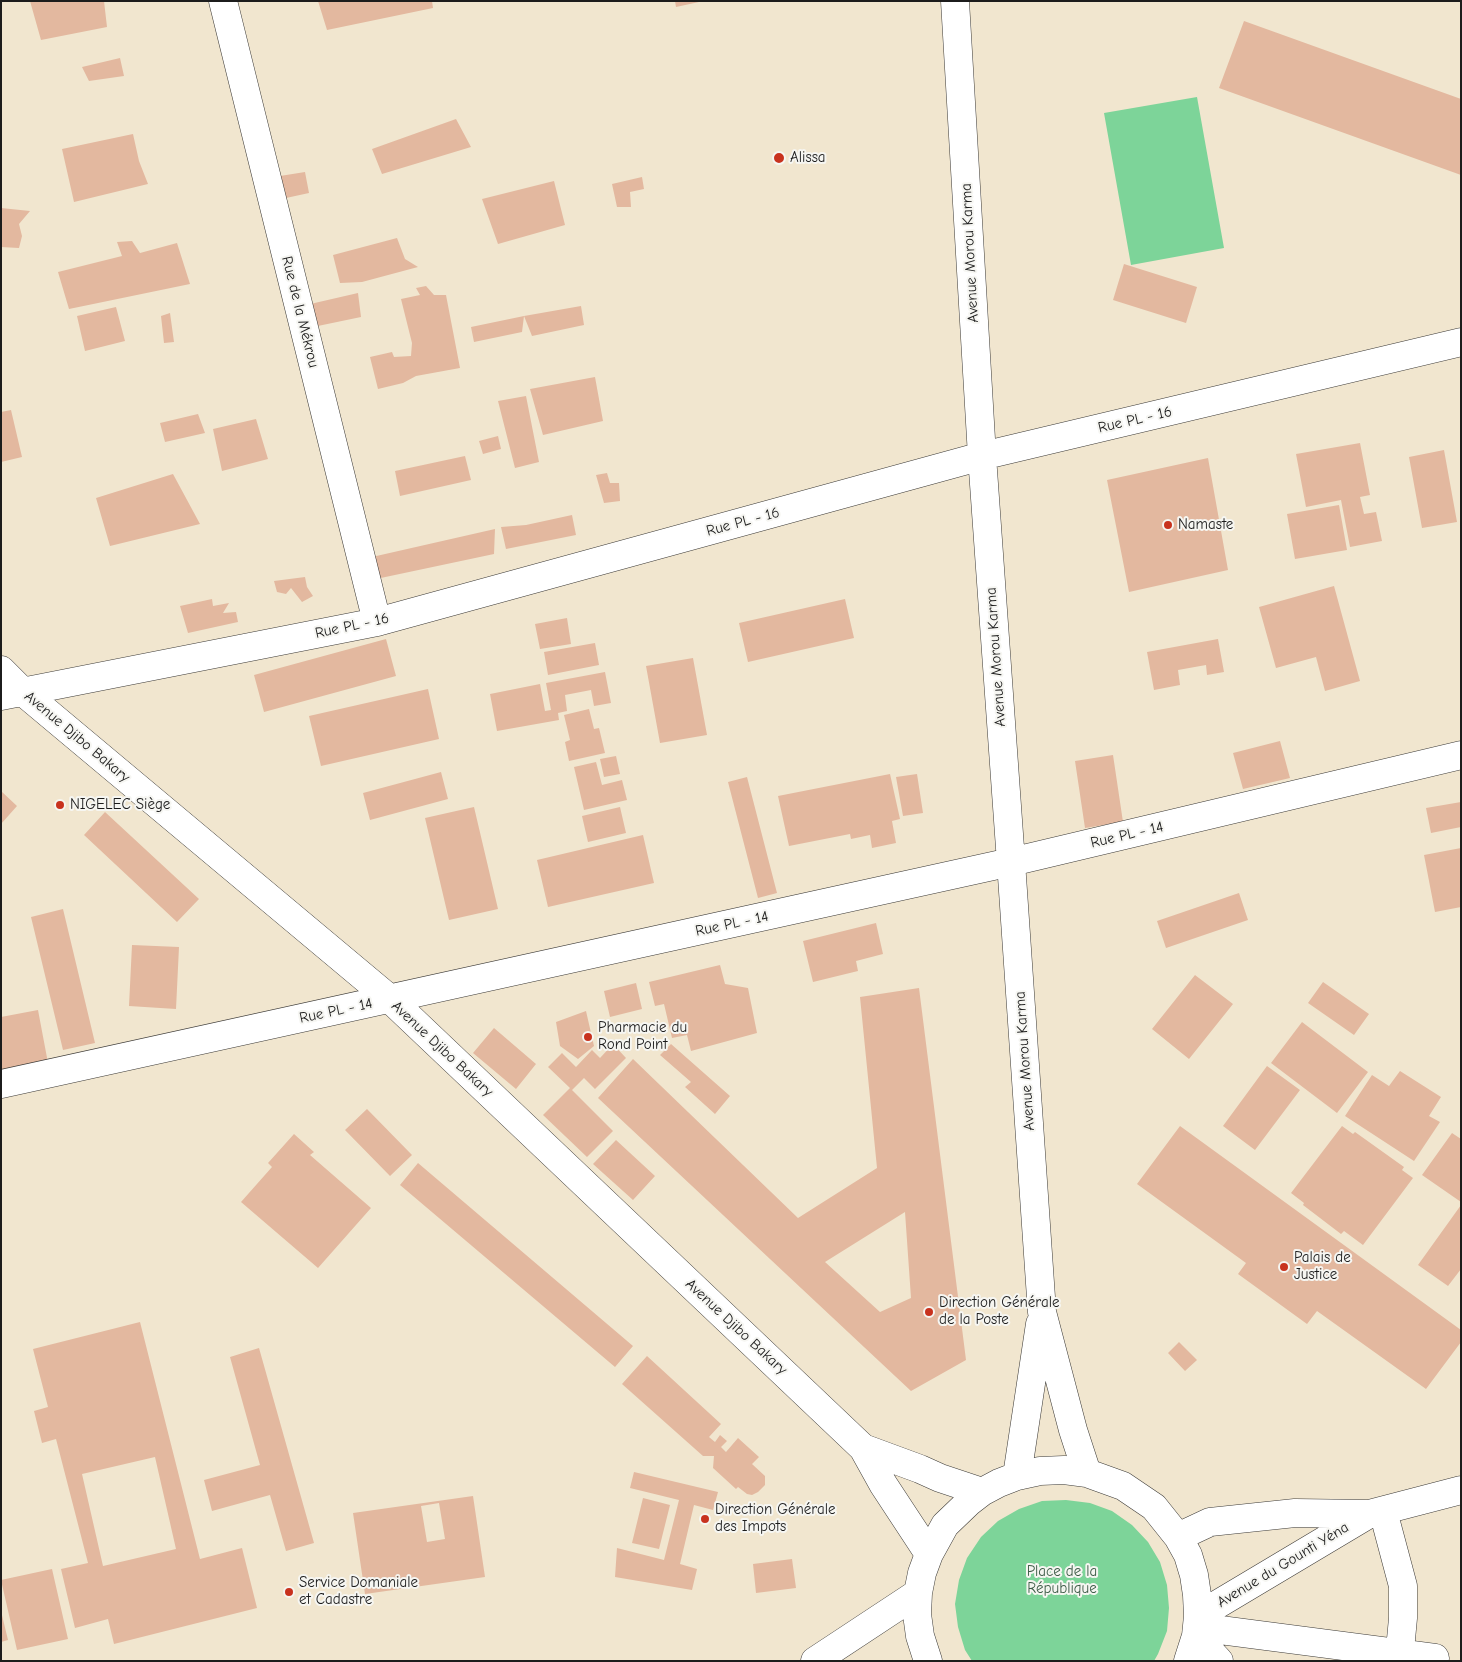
<!DOCTYPE html>
<html>
<head>
<meta charset="utf-8">
<style>
	body { margin:0 }
	#map { position:relative; width:1462px; height:1662px; overflow:hidden; background:#f1e6cf; font-family:"Comic Neue",sans-serif }
	canvas { display:block }
	.frame { position:absolute; inset:0; border:2px solid #1c1c1c; pointer-events:none }
</style>
</head>
<body>
<div id="map">
<canvas width="1462" height="1662"></canvas>
<div class="frame"></div>
</div>
<script>
const g = document.querySelector('canvas').getContext('2d');
g.lineJoin = 'round';
function fill(path, color) { g.fillStyle = color; g.fill(path, 'evenodd'); }
const poly = rows => new Path2D(rows.map(r => 'M' + r).join(''));
function trace(path, color, width, dash) { g.strokeStyle = color; g.lineWidth = width; g.lineCap = dash ? 'butt' : 'round'; g.setLineDash(dash || []); g.stroke(path); }
function label(font, color, halo, rows, align = 'center') {
  g.font = font + ' "Comic Neue",sans-serif'; g.lineWidth = 4; g.setLineDash([]); g.textBaseline = 'middle'; g.strokeStyle = halo; g.fillStyle = color; for (const [text, x, y, turn = 0] of rows) {
    g.save(); g.translate(x, y); g.rotate((+turn || 0) * Math.PI / 180); g.textAlign = isNaN(turn) ? turn : align; if (halo) g.strokeText(text, 0, 0); g.fillText(text, 0, 0); g.restore();
  }
}
const green = poly([
	[1197,97,1224,248,1131,265,1104,113],
	[1066,1500,1090,1503,1112,1511,1132,1525,1148,1542,1160,1562,1167,1585,1169,1608,1167,1631,1158,1654,1154,1661,972,1661,965,1650,958,1627,955,1604,959,1580,967,1558,981,1537,998,1521,1019,1509,1042,1501]
]);
const building = poly([
	[30,1,104,1,107,27,41,40],
	[318,1,432,1,433,8,327,30],
	[675,1,699,1,699,2,676,7],
	[1244,21,1461,99,1461,175,1219,88],
	[120,58,124,76,89,81,82,67],
	[456,119,471,147,382,174,372,149],
	[133,134,139,161,148,184,74,202,62,149],
	[305,172,309,193,286,198,280,176],
	[642,177,644,189,630,192,631,207,617,207,612,184],
	[554,181,565,225,498,244,482,199],
	[1,208,30,211,19,224,22,236,19,248,1,247],
	[397,238,405,259,418,267,362,282,340,283,333,255],
	[132,241,140,253,177,243,190,284,69,309,58,272,122,256,117,242],
	[1124,264,1197,287,1186,323,1113,300],
	[426,286,434,295,446,295,460,368,416,376,403,383,378,389,370,357,392,352,394,357,411,356,412,343,401,299,420,295,416,288],
	[358,293,361,317,313,327,306,305],
	[581,306,584,325,532,336,524,316],
	[116,307,125,341,85,351,77,316],
	[170,313,174,342,164,343,161,316],
	[524,316,522,332,474,342,471,327],
	[595,377,603,421,543,435,530,389],
	[526,396,539,462,515,468,498,401],
	[11,410,22,457,1,462,1,412],
	[198,414,205,433,165,442,160,423],
	[256,419,268,459,222,471,213,429],
	[498,436,501,449,483,454,479,441],
	[1360,443,1370,495,1360,497,1364,514,1376,512,1382,541,1350,547,1341,500,1306,507,1296,454],
	[1444,450,1457,522,1422,528,1409,457],
	[465,456,471,480,400,496,395,471],
	[1208,458,1228,570,1129,592,1107,480],
	[607,473,610,483,619,483,620,501,604,503,596,475],
	[173,474,200,524,110,546,96,498],
	[1339,505,1347,550,1295,559,1287,514],
	[572,515,576,535,506,549,501,527,526,525],
	[495,529,494,554,376,579,372,557],
	[305,577,307,587,313,596,302,602,291,588,286,594,277,592,274,581],
	[1334,586,1360,681,1325,691,1316,657,1276,668,1259,607],
	[212,599,213,606,229,603,223,613,236,612,238,622,188,633,180,606],
	[845,599,854,638,748,662,739,623],
	[567,618,571,644,540,649,535,624],
	[386,639,396,676,264,712,254,675],
	[1218,639,1224,672,1207,675,1206,665,1178,670,1180,685,1154,690,1147,652],
	[595,643,599,665,548,675,544,652],
	[693,658,707,735,660,743,646,666],
	[605,672,611,703,594,706,591,690,565,695,567,711,558,713,559,720,497,731,490,694,540,684,545,711,551,710,546,683],
	[428,689,439,739,321,766,309,716],
	[589,709,594,729,599,728,605,753,569,761,565,742,570,740,564,715],
	[1280,741,1290,778,1243,789,1233,753],
	[1113,755,1123,822,1085,828,1075,761],
	[616,756,620,774,604,777,600,759],
	[596,762,602,785,622,780,627,800,584,810,574,767],
	[441,772,448,799,370,820,363,793],
	[890,774,900,819,892,821,896,843,872,848,870,835,851,839,850,834,789,846,778,796],
	[917,774,923,813,903,816,896,777],
	[747,777,777,893,758,898,728,782],
	[1,791,17,806,1,824],
	[1461,802,1461,827,1431,833,1426,808],
	[474,807,498,909,449,920,425,818],
	[620,807,626,833,588,842,582,816],
	[105,812,199,899,177,922,84,835],
	[643,835,654,883,548,907,537,860],
	[1461,848,1461,907,1435,912,1424,855],
	[1239,893,1248,920,1166,948,1157,921],
	[63,909,95,1043,63,1050,31,917],
	[876,923,883,954,856,961,858,971,813,982,803,941],
	[132,945,179,947,176,1009,129,1006],
	[720,965,725,984,748,988,757,1033,691,1051,687,1035,672,1038,664,1004,655,1006,649,982],
	[1195,975,1233,1004,1189,1059,1152,1029],
	[1323,982,1369,1014,1354,1035,1308,1003],
	[636,983,642,1009,610,1017,604,991],
	[919,988,966,1360,911,1391,598,1098,633,1059,798,1218,877,1168,860,997],
	[905,1212,911,1298,880,1312,825,1262],
	[38,1010,48,1063,1,1072,1,1017],
	[586,1011,594,1046,578,1059,560,1046,556,1022],
	[1302,1022,1368,1072,1337,1113,1271,1063],
	[494,1028,536,1064,516,1089,473,1053],
	[613,1044,626,1058,595,1089,584,1078,572,1090,613,1131,587,1157,543,1115,570,1088,548,1067,562,1053,576,1067,592,1050,600,1058],
	[671,1044,730,1096,715,1114,685,1087,691,1082,660,1055],
	[1267,1066,1300,1090,1255,1150,1223,1126],
	[1400,1071,1441,1097,1429,1116,1440,1122,1414,1161,1345,1116,1372,1075,1389,1086],
	[367,1109,412,1155,390,1176,345,1130],
	[1180,1126,1461,1330,1461,1342,1426,1389,1317,1311,1307,1324,1238,1274,1246,1263,1137,1184],
	[1342,1126,1353,1134,1355,1132,1404,1167,1402,1170,1413,1178,1363,1245,1344,1231,1341,1234,1303,1205,1304,1203,1291,1193],
	[1452,1133,1461,1139,1461,1202,1422,1175],
	[294,1134,314,1152,310,1155,371,1208,318,1268,241,1202,272,1167,268,1163],
	[616,1140,655,1176,633,1200,593,1164],
	[418,1163,633,1346,615,1367,400,1185],
	[1461,1205,1461,1269,1448,1286,1418,1265],
	[140,1322,200,1559,242,1548,257,1608,114,1644,108,1619,75,1628,61,1569,88,1563,56,1439,42,1443,34,1411,48,1407,33,1349],
	[155,1457,176,1549,103,1566,82,1474],
	[1179,1342,1197,1360,1185,1371,1168,1353],
	[259,1348,314,1543,286,1551,270,1495,212,1511,204,1480,260,1465,230,1357],
	[647,1356,721,1424,709,1437,715,1442,720,1435,727,1441,721,1447,726,1452,738,1438,759,1457,752,1464,765,1476,765,1485,758,1492,752,1495,747,1494,738,1487,736,1489,713,1468,714,1456,703,1456,622,1384],
	[634,1472,718,1492,713,1510,694,1505,680,1564,697,1569,692,1590,615,1577,617,1548,664,1560,679,1500,630,1488],
	[473,1496,485,1577,365,1594,353,1513],
	[439,1503,445,1539,427,1542,421,1506],
	[643,1498,670,1505,659,1549,632,1543],
	[792,1559,796,1588,756,1593,753,1564],
	[52,1569,68,1639,17,1650,1,1580],
	[1,1611,8,1640,1,1642]
]);
const minor = poly([
	[223,1,377,622],
	[955,1,982,456,1011,862,1042,1312,1073,1430,1087,1473],
	[1,670,23,692,390,999,863,1448,883,1484,929,1554],
	[1,696,377,622,982,456,1461,342],
	[1,1084,1011,862,1461,755],
	[863,1448,920,1469,940,1478,982,1492],
	[1017,1476,1040,1324],
	[1383,1511,1403,1586,1403,1618,1399,1661],
	[1178,1537,1210,1522,1295,1513,1369,1514,1461,1490],
	[1198,1616,1369,1514],
	[1197,1627,1435,1658],
	[1196,1636,1219,1661],
	[815,1661,918,1593],
	[928,1661,920,1636,917,1614,918,1593,922,1573,929,1554,945,1525,969,1502,982,1492,999,1483,1017,1476,1040,1471,1064,1470,1087,1473,1123,1486,1154,1507,1178,1537,1188,1555,1194,1575,1197,1595,1198,1616,1196,1636,1188,1661]
]);
const markers = [
	[779,158,6,"#c8321e"],
	[1168,525,5,"#c8321e"],
	[60,805,5,"#c8321e"],
	[588,1037,5,"#c8321e"],
	[1284,1267,5,"#c8321e"],
	[929,1312,5,"#c8321e"],
	[705,1519,5,"#c8321e"],
	[289,1592,5,"#c8321e"]
];
const poiNames = [
	["Alissa",790,158],
	["Namaste",1178,525],
	["NIGELEC Siège",70,805],
	["Pharmacie du",598,1028],
	["Rond Point",598,1045],
	["Palais de",1294,1258],
	["Justice",1294,1275],
	["Direction Générale",939,1303],
	["de la Poste",939,1320],
	["Direction Générale",715,1510],
	["des Impots",715,1527],
	["Service Domaniale",299,1583],
	["et Cadastre",299,1600]
];
const streetNames = [
	["Avenue Morou Karma",970,253,-93],
	["Rue de la Mékrou",300,312,76],
	["Rue PL - 16",1135,420,-13],
	["Rue PL - 16",743,522,-15],
	["Rue PL - 16",352,626,-12],
	["Avenue Morou Karma",996,657,-94],
	["Avenue Djibo Bakary",77,737,40],
	["Rue PL - 14",1127,835,-13],
	["Rue PL - 14",732,924,-12],
	["Rue PL - 14",336,1011,-12],
	["Avenue Djibo Bakary",442,1049,43],
	["Avenue Morou Karma",1025,1061,-94],
	["Avenue Djibo Bakary",736,1327,43],
	["Avenue du Gounti Yéna",1283,1565,-31]
];
const parkNames = [
	["Place de la",1062,1572],
	["République",1062,1589]
];
fill(green, '#7dd499');
fill(building, '#e3b89f');
trace(minor, '#3c3a37', 29);
trace(minor, '#fff', 28);
for (const [x, y, r, color] of markers) { const dot = new Path2D(); dot.arc(x, y, r, 0, 2 * Math.PI); g.fillStyle = color; g.fill(dot); trace(dot, '#f6f6f2', 2); }
label('15px', '#1c1c1c', '#f6f6f2', poiNames, 'left');
label('15px', '#1c1c1c', '#f6f6f2', streetNames);
label('15px', '#3e5c48', '#f6f6f2', parkNames);
</script>
</body>
</html>
